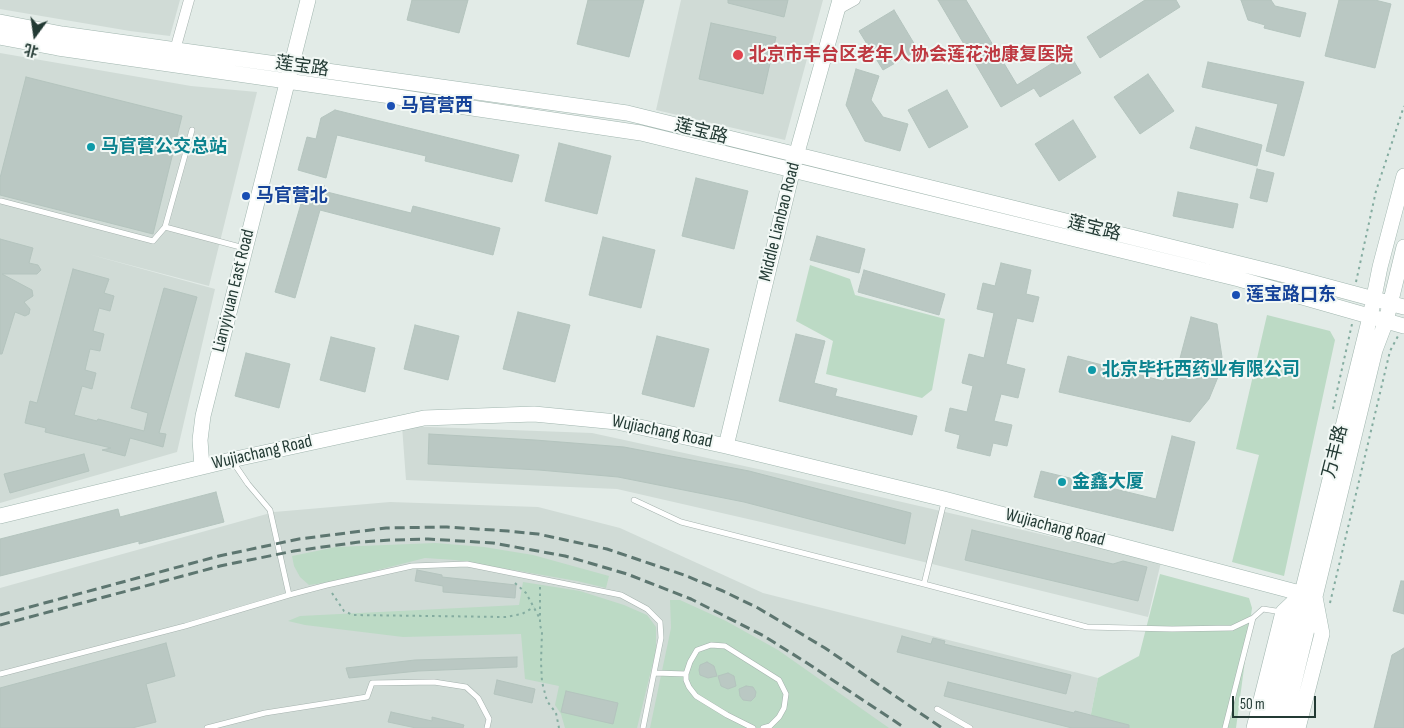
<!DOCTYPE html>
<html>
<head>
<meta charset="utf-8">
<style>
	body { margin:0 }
	#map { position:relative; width:1404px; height:728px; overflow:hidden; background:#e2ebe7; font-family:"Sofia Sans Condensed","Noto Sans SC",sans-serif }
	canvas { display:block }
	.north { position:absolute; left:10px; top:10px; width:50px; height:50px; -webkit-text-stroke:4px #f2f8f5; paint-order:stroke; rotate:194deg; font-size:14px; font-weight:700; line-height:20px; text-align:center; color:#233a34 }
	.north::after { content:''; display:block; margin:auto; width:18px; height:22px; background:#233a34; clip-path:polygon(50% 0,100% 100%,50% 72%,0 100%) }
	.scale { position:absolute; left:1232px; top:696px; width:84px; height:22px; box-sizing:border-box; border:2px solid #233a34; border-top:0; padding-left:6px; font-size:15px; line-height:18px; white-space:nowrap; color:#233a34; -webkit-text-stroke:4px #f2f8f5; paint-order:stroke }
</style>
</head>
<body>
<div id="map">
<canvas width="1404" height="728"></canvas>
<div class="north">北</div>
<div class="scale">50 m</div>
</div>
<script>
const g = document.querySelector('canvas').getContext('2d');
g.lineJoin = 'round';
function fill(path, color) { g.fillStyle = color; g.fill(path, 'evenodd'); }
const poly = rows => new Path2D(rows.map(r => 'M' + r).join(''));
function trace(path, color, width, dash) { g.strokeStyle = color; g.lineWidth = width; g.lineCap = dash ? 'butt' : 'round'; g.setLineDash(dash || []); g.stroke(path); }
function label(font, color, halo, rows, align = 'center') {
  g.font = font + ' "Sofia Sans Condensed","Noto Sans SC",sans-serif'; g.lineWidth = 4; g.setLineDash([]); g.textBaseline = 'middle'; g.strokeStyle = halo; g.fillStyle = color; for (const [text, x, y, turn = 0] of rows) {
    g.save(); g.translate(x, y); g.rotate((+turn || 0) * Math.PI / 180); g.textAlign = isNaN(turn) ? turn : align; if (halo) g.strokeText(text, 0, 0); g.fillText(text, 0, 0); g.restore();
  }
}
const built = poly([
	[0,0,180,0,170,36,130,31,0,9],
	[681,0,823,0,785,140,656,110],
	[0,53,191,86,257,92,209,286,88,254,215,289,177,452,0,503],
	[402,426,592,433,781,474,1161,562,1148,617,761,522,617,489,406,480],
	[390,502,538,507,620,528,763,593,1098,678,1090,719,1128,728,0,728,0,588,274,512]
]);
const green = poly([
	[810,265,850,279,855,295,945,319,932,390,922,398,826,374,833,341,796,321],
	[1267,315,1330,331,1335,340,1284,576,1232,562,1259,455,1236,449],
	[435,543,484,547,533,555,609,576,606,588,577,581,455,560,425,558,331,582,309,585,300,577,294,566,292,556,336,547],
	[1160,574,1249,598,1252,608,1236,728,1128,728,1090,719,1098,678,1139,656],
	[523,582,580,591,624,605,647,615,656,627,656,650,637,728,565,728,561,714,555,705,559,686,525,679,521,634,403,637,305,625,288,621,300,616,519,605],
	[670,600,680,600,726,621,778,650,889,728,650,728,671,628]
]);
const building = poly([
	[412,0,468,0,459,33,407,20,412,0],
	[588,0,644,0,629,57,577,44,588,0],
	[728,0,788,0,784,17,728,3,728,0],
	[938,0,966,0,1017,85,1069,53,1081,73,1040,97,1034,88,1001,107,938,0],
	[1145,0,1176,0,1180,7,1100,58,1087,37,1145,0],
	[1241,0,1271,0,1275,6,1306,13,1300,37,1264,28,1265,25,1248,20,1241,0],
	[1339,0,1375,0,1391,4,1375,68,1325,56,1339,0],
	[894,10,918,50,883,70,859,31,894,10],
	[711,23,776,37,763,94,699,79,711,23],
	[1208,62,1304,82,1284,156,1266,151,1278,104,1202,87,1208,62],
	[856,69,879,76,871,100,883,117,908,124,900,151,865,141,846,105,856,69],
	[1148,74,1174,111,1140,134,1114,97,1148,74],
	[26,77,182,116,153,234,0,195,0,178,26,77],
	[947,90,968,127,929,148,908,110,947,90],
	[335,110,519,155,512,182,425,161,426,156,337,135,326,178,298,170,307,137,316,139,321,118,335,110],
	[1073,120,1096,157,1059,181,1035,144,1073,120],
	[1196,127,1262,145,1257,166,1190,148,1196,127],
	[559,143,611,156,597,214,545,201,559,143],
	[1257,169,1274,173,1267,202,1250,198,1257,169],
	[696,178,748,191,734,249,682,236,696,178],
	[324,186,323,191,411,213,413,206,500,228,493,255,320,210,295,298,275,292,303,197,324,186],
	[1178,192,1238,204,1233,228,1173,216,1178,192],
	[817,236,865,249,859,273,810,260,817,236],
	[603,237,655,250,641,308,589,295,603,237],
	[0,239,33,248,29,263,38,265,41,270,37,274,2,274,32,290,33,296,24,302,30,309,29,314,25,316,15,312,2,354,0,354,0,239],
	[1001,263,1031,270,1026,294,1039,297,1033,322,1017,318,1006,364,1025,369,1018,398,1001,394,994,421,1012,425,1007,446,993,443,990,456,957,448,960,435,945,431,950,408,967,412,973,386,962,383,969,354,984,358,994,313,977,309,983,283,995,286,1001,263],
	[73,269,109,279,104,293,114,296,110,311,99,308,93,331,104,334,100,351,90,349,85,370,96,373,92,389,82,386,74,415,97,421,98,419,144,431,148,413,131,408,164,288,197,297,159,433,166,434,163,447,130,438,125,456,102,450,111,448,45,432,46,428,25,423,30,401,37,403,73,269],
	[864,270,945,294,939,315,858,292,864,270],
	[518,312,570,325,555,382,503,369,518,312],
	[1191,317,1217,324,1222,357,1218,377,1209,399,1190,422,1059,392,1068,356,1163,381,1179,362,1191,317],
	[415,325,459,336,448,380,404,369,415,325],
	[796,334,825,341,814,383,837,389,835,396,917,416,912,435,779,401,796,334],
	[657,336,709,349,694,407,642,394,657,336],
	[331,337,375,348,365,392,320,380,331,337],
	[246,353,290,364,279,408,235,396,246,353],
	[429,434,535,440,624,447,749,471,911,513,905,544,744,502,618,477,539,470,428,464,429,434],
	[1172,436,1195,442,1173,531,1034,497,1041,471,1156,499,1172,436],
	[84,454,89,471,10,493,4,474,84,454],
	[216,492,224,522,139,544,139,541,0,576,0,539,118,509,120,517,216,492],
	[972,530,1113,564,1123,561,1147,567,1138,601,965,560,972,530],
	[417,570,442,575,442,577,516,585,515,598,443,592,443,586,415,581,417,570],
	[1401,581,1404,581,1404,614,1393,611,1401,581],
	[902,636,931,644,933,638,945,641,944,644,1071,675,1066,694,897,652,902,636],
	[166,643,175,676,146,684,156,722,132,728,0,728,0,688,166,643],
	[1404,648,1404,728,1374,728,1392,655,1404,648],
	[517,657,517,667,418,671,349,678,346,668,415,660,517,657],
	[707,662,714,666,717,676,708,678,700,675,699,670,700,665,707,662],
	[728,673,734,676,736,686,728,689,721,686,718,676,728,673],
	[497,680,535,689,532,703,494,694,497,680],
	[948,682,1074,713,1075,711,1129,725,1129,728,1072,728,944,696,948,682],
	[746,686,753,687,756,692,755,697,751,701,743,700,740,696,739,689,746,686],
	[566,691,618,703,613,724,561,712,566,691],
	[391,712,432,721,432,717,464,725,463,728,416,728,388,722,391,712]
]);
const path = poly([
	[1356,282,1376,191,1404,106],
	[1333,409,1352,324],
	[515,583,526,593,539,617],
	[540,587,540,625,542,632,541,662,542,682,547,701,556,713,559,728],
	[332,593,344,611,353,615,506,617,522,614,534,607],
	[1330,603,1390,351,1398,336]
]);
const lane = poly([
	[1,201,153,241,165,227,192,130],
	[165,227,244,248],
	[233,462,248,484,270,510,289,595],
	[634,500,681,522,924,584],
	[944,502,924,584,1087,627,1172,629,1232,628,1253,618,1263,609,1282,612],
	[655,673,686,674],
	[0,674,185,626,289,595,327,585,412,566,467,564,621,595,647,609,660,622,661,638,643,728],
	[937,709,970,728],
	[207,728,265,713,367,697,372,683,434,682,466,687,478,698,489,719,487,728],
	[753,728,727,715,696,696,689,687,686,680,686,674,690,662,697,650,711,645,725,646,779,680,786,694,784,708,779,717,770,726,763,728],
	[1225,728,1253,618]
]);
const street = poly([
	[837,10,855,0],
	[175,50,189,0]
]);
const secondary = poly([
	[0,22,62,34,627,113,1281,274,1404,307],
	[0,37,58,48,391,96,641,133,1239,279,1404,326],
	[726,446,796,156,840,0],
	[202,467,200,440,203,416,308,0],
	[0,516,231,460,424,418,534,414,617,422,726,446,944,499,1315,597,1322,634,1298,728],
	[1254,728,1283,612,1301,595],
	[1268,728,1302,593,1370,317,1380,267,1404,176],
	[1283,728,1375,350,1386,321,1404,247]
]);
const rail = poly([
	[0,615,219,556,299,539,386,528,447,527,508,531,538,534,607,549,684,575,723,591,758,608,825,648,942,728],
	[0,625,220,566,294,551,359,542,392,540,428,539,493,543,565,556,593,564,627,574,691,599,764,636,807,663,905,728]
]);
const markers = [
	[738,55,6,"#e0444e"],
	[391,106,5,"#1a4fb4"],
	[91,147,5,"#0f9aa8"],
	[246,196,5,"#1a4fb4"],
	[1236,295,5,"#1a4fb4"],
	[1092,370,5,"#0f9aa8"],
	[1062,482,5,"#0f9aa8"]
];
const healthNames = [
	["北京市丰台区老年人协会莲花池康复医院",749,55]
];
const streetNames = [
	["莲宝路",302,67,8],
	["莲宝路",701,132,14],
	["Middle Lianbao Road",780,222,-76],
	["莲宝路",1094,229,14],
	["Lianyiyuan East Road",234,291,-76],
	["Wujiachang Road",662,432,12],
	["万丰路",1336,452,-76],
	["Wujiachang Road",262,453,-13],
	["Wujiachang Road",1055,528,15]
];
const transitNames = [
	["马官营西",401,106],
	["马官营北",256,196],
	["莲宝路口东",1246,295]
];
const cultureNames = [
	["马官营公交总站",101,147],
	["北京毕托西药业有限公司",1102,370],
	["金鑫大厦",1072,482]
];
fill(built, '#d0dbd6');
fill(green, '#bcdac5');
fill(building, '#bac8c3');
trace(building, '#b4c4be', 1);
trace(lane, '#a5b2ae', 6);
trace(street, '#a5b2ae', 11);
trace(secondary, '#a1b6af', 16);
trace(path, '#84aca0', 2, [2.5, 4]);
trace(lane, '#fff', 5);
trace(street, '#fff', 10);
trace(secondary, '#fff', 15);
trace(rail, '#5d7670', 3, [10, 5]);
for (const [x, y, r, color] of markers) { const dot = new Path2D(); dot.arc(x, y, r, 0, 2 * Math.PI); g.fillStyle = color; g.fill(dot); trace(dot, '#f2f8f5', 2); }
label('bold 18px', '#be3a42', '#f2f8f5', healthNames, 'left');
label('18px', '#233a34', '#f2f8f5', streetNames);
label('bold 18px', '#164399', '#f2f8f5', transitNames, 'left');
label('bold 18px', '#0d838f', '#f2f8f5', cultureNames, 'left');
</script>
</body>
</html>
